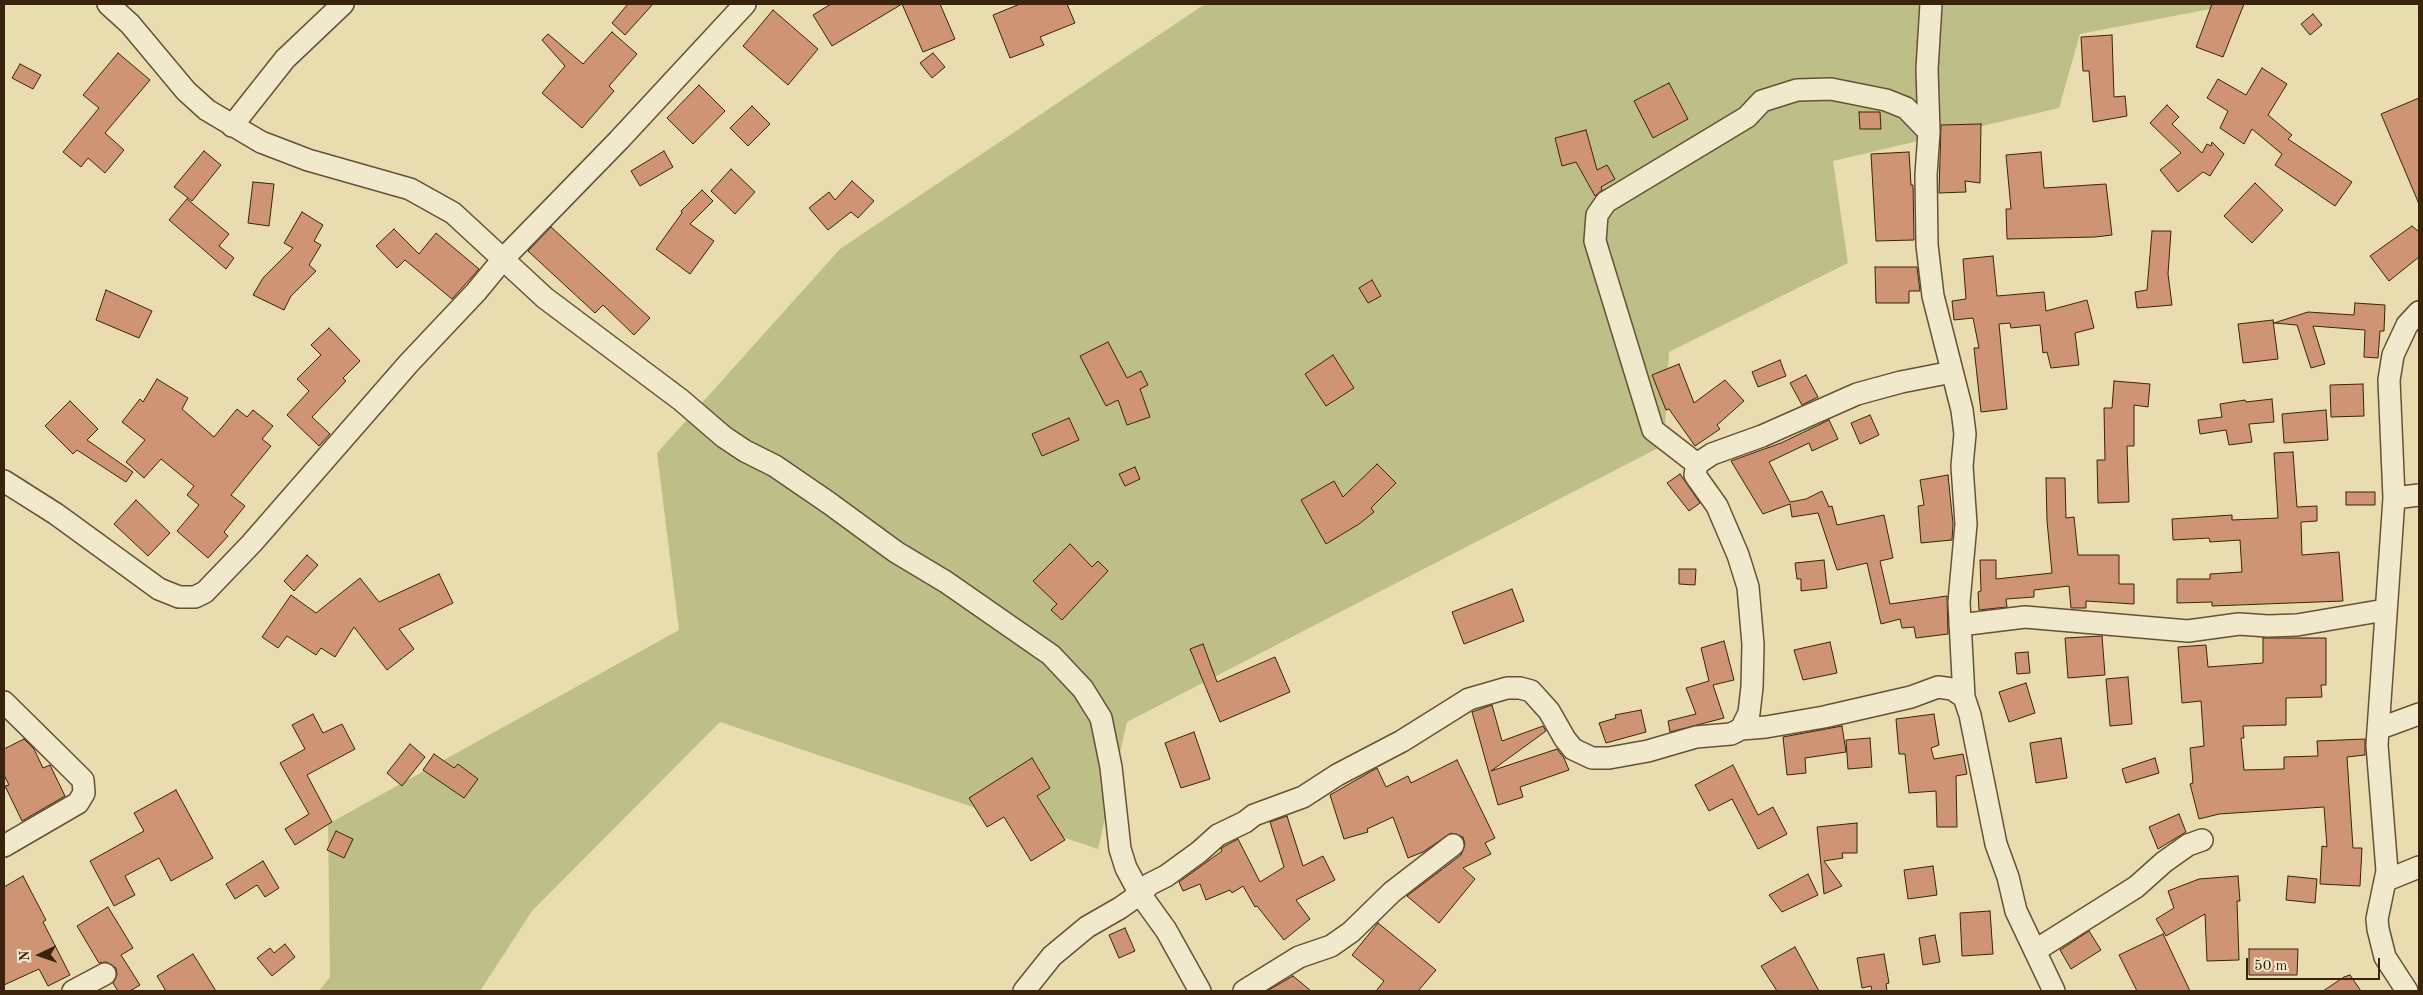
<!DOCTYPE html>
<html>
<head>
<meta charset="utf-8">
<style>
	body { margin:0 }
	#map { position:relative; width:2423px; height:995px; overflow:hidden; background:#e9ddb0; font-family:"Old Standard TT",serif }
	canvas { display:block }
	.frame { position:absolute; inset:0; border:5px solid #39240b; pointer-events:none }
	.north { position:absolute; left:15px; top:930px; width:50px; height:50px; -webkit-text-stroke:4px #f1e9cc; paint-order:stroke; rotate:267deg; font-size:14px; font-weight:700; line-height:20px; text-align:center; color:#39240b }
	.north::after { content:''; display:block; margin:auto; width:18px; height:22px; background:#39240b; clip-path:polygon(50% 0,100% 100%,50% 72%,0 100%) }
	.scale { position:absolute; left:2246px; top:958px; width:134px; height:22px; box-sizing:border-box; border:2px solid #39240b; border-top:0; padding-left:6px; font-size:15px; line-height:18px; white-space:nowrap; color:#39240b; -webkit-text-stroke:4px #f1e9cc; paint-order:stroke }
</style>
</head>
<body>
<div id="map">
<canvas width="2423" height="995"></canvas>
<div class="frame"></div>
<div class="north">N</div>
<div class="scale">50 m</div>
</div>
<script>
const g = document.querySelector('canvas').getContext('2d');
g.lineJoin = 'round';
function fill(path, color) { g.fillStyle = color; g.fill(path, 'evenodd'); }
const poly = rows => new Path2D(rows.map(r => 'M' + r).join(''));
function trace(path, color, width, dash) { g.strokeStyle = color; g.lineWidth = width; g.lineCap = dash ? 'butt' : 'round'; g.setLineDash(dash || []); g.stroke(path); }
const green = poly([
	[1205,4,2236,4,2080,34,2059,108,1833,161,1848,263,1669,352,1664,445,1127,722,1098,849,720,722,532,911,480,991,319,991,330,977,328,824,679,630,657,453,840,249]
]);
const building = poly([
	[628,4,653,4,625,35,612,23,628,4],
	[831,4,902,4,832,46,813,15,831,4],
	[902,4,940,4,955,39,923,52,902,4],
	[1020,4,1067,4,1075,23,1040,37,1044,45,1010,58,993,15,1020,4],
	[2212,4,2244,4,2223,57,2196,47,2212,4],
	[773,10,818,49,788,85,743,46,773,10],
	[2313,14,2322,25,2310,35,2301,24,2313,14],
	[612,32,637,54,609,86,614,91,582,128,542,93,565,66,542,40,548,34,583,64,612,32],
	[2112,35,2114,97,2125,96,2127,116,2093,122,2089,71,2083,71,2081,37,2112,35],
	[118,53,150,80,105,133,124,150,105,173,88,158,81,167,63,152,99,108,83,95,118,53],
	[933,53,945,67,932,78,920,63,933,53],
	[20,64,41,75,33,89,12,78,20,64],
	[2262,68,2287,84,2268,115,2292,135,2288,139,2352,182,2335,206,2275,165,2282,154,2252,129,2244,144,2220,128,2228,111,2207,98,2218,79,2246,95,2262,68],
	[1669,83,1688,119,1653,138,1634,101,1669,83],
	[699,85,725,111,693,144,667,118,699,85],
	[2419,98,2419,204,2381,114,2419,98],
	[2167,105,2179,117,2172,124,2202,153,2207,144,2211,146,2212,142,2224,154,2210,176,2203,172,2178,192,2160,170,2181,153,2150,123,2167,105],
	[752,106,770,124,748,146,730,128,752,106],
	[1859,112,1880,112,1881,129,1860,129,1859,112],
	[1981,124,1980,183,1965,181,1966,192,1939,193,1941,125,1981,124],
	[1586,130,1597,170,1607,165,1615,179,1601,187,1602,190,1595,196,1576,162,1562,166,1555,138,1586,130],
	[204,151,221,165,192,201,174,187,204,151],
	[664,151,673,167,640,186,631,171,664,151],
	[1909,152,1911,185,1913,185,1914,240,1876,241,1871,154,1909,152],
	[2041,152,2044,188,2106,184,2112,235,2095,237,2007,239,2006,209,2011,209,2006,155,2041,152],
	[731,169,755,192,735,214,711,191,731,169],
	[852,181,874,201,858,218,851,212,828,230,809,208,829,192,835,200,852,181],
	[253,182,274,184,269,226,248,223,253,182],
	[2255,183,2283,210,2252,243,2224,216,2255,183],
	[702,190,713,201,690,224,714,241,690,274,656,249,682,213,681,211,702,190],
	[187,199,229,234,219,246,234,258,226,269,169,220,187,199],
	[302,212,323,225,314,241,321,245,309,265,316,271,291,296,284,310,253,295,263,278,293,248,284,243,302,212],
	[2412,226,2419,232,2419,257,2389,281,2370,256,2412,226],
	[551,227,650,318,634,335,603,305,595,313,528,251,551,227],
	[394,229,419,254,436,233,479,269,452,299,405,260,397,268,376,246,394,229],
	[2152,231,2171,231,2168,274,2172,305,2137,308,2135,292,2147,290,2152,231],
	[1993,256,1997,296,2044,292,2046,311,2087,300,2094,328,2075,333,2079,365,2051,368,2047,352,2043,353,2040,325,2011,328,2010,323,1999,324,2007,409,1981,412,1974,348,1979,348,1973,318,1954,320,1952,301,1966,299,1963,259,1993,256],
	[1875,267,1917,267,1920,291,1909,291,1909,303,1876,303,1875,267],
	[1372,280,1381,296,1368,303,1359,288,1372,280],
	[106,290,152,311,139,338,96,320,106,290],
	[2355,303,2385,305,2384,331,2380,331,2378,358,2364,357,2365,330,2313,326,2325,364,2311,368,2297,325,2274,323,2308,312,2354,315,2355,303],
	[2273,320,2278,359,2243,363,2238,324,2273,320],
	[329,328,360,361,343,378,346,381,312,417,330,434,319,446,287,415,309,391,297,379,321,355,311,345,329,328],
	[1108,342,1127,378,1141,371,1148,385,1140,389,1150,417,1127,425,1118,400,1106,406,1080,356,1108,342],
	[1333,355,1354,388,1326,406,1305,374,1333,355],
	[1780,360,1786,376,1758,387,1752,372,1780,360],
	[1679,364,1694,403,1725,380,1744,401,1717,425,1720,429,1695,446,1669,409,1666,410,1652,375,1679,364],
	[1806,375,1818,397,1802,405,1790,383,1806,375],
	[157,379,188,398,182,409,214,437,237,409,247,417,253,410,273,426,262,439,271,446,231,495,245,506,224,532,228,536,208,558,177,531,199,505,187,495,194,486,161,459,144,478,126,462,145,440,122,422,140,399,143,402,157,379],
	[2114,381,2150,384,2148,407,2134,405,2134,446,2127,446,2129,502,2098,503,2097,460,2105,460,2104,408,2112,408,2114,381],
	[2363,384,2364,416,2331,417,2330,385,2363,384],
	[2272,399,2274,422,2249,424,2252,442,2229,445,2226,430,2200,434,2198,420,2222,417,2220,404,2245,400,2246,402,2272,399],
	[70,401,98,429,87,440,133,472,126,482,77,450,73,454,45,426,70,401],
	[2326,410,2328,440,2284,443,2282,414,2326,410],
	[1870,415,1879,435,1860,444,1851,423,1870,415],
	[1069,418,1079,440,1042,456,1032,434,1069,418],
	[1829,420,1838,439,1812,451,1809,443,1769,462,1790,502,1806,499,1822,491,1829,507,1832,506,1837,525,1884,515,1893,558,1880,561,1890,604,1947,596,1948,634,1916,638,1914,627,1902,628,1900,619,1881,624,1867,563,1837,570,1818,513,1792,517,1790,504,1763,514,1731,461,1781,443,1829,420],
	[2293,452,2297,507,2317,506,2317,521,2301,522,2302,555,2339,552,2343,601,2212,606,2212,602,2177,603,2177,579,2210,579,2210,574,2242,572,2240,540,2210,542,2209,538,2173,540,2172,519,2232,515,2232,520,2278,518,2274,453,2293,452],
	[1377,464,1396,483,1371,508,1374,512,1359,524,1326,544,1301,500,1334,481,1343,497,1377,464],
	[1135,467,1140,479,1125,486,1119,474,1135,467],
	[1680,474,1700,503,1689,511,1667,483,1680,474],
	[1948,475,1953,524,1952,540,1921,543,1918,506,1924,505,1920,480,1948,475],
	[2046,478,2065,478,2066,518,2074,517,2078,555,2119,555,2119,584,2134,584,2134,604,2086,601,2086,608,2071,608,2069,586,2034,590,2034,597,2006,599,2007,607,1979,610,1978,592,1981,591,1980,560,1996,560,1996,579,2052,573,2047,521,2046,478],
	[2346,492,2375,492,2375,505,2346,505,2346,492],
	[136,500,170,533,148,556,114,524,136,500],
	[1070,544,1092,567,1098,561,1108,571,1062,620,1051,610,1057,604,1033,581,1070,544],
	[307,555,318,565,294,591,284,581,307,555],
	[1824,560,1827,588,1801,591,1801,579,1797,579,1795,563,1824,560],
	[1679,569,1696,569,1695,585,1679,584,1679,569],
	[439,574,453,603,399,629,414,649,387,670,354,627,335,657,321,648,316,655,287,636,278,648,262,637,291,595,316,613,360,578,379,602,439,574],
	[1512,589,1524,621,1464,644,1452,612,1512,589],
	[2102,636,2105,675,2068,678,2065,638,2102,636],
	[2263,638,2326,638,2326,685,2321,685,2322,697,2286,698,2286,725,2243,726,2244,738,2241,738,2244,770,2284,769,2284,757,2318,756,2317,741,2365,739,2365,755,2347,757,2353,848,2362,848,2360,886,2320,884,2322,846,2327,847,2324,807,2219,814,2199,819,2190,784,2193,783,2190,748,2204,746,2201,701,2182,703,2178,647,2206,645,2208,667,2263,663,2263,638],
	[1724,641,1734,680,1713,685,1724,718,1670,732,1668,721,1696,714,1686,688,1709,681,1701,648,1724,641],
	[1830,642,1837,673,1803,680,1794,650,1830,642],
	[1203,644,1217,682,1275,657,1290,692,1220,722,1190,649,1203,644],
	[2028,652,2030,673,2017,674,2015,653,2028,652],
	[2128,677,2132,724,2110,726,2106,679,2128,677],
	[2026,683,2035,713,2009,722,1999,692,2026,683],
	[1492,705,1502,741,1543,726,1546,731,1491,771,1557,749,1564,758,1569,770,1520,787,1523,797,1498,805,1472,712,1492,705],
	[1641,710,1646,732,1606,743,1599,723,1616,718,1615,715,1641,710],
	[313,714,323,733,342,724,355,749,307,775,332,822,295,845,285,829,309,814,280,763,305,749,292,725,313,714],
	[1934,714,1939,745,1931,748,1934,759,1963,754,1967,774,1956,776,1957,827,1937,827,1936,791,1909,793,1905,754,1899,754,1896,719,1934,714],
	[1842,726,1846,752,1805,758,1806,773,1787,775,1783,737,1842,726],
	[1194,732,1210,779,1181,788,1165,743,1194,732],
	[1870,738,1872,767,1848,769,1846,740,1870,738],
	[2061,738,2067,778,2036,783,2030,743,2061,738],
	[24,739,34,749,43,768,50,765,65,796,22,821,5,786,9,785,4,775,4,749,24,739],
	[410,744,425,757,402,786,387,773,410,744],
	[434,754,454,768,458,764,478,779,464,798,423,770,434,754],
	[1032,758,1050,788,1037,796,1065,840,1031,861,1004,817,987,827,969,798,1032,758],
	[2155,758,2159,773,2126,783,2122,769,2155,758],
	[1457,760,1495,838,1485,843,1491,854,1463,868,1475,879,1439,923,1407,896,1461,855,1465,844,1463,837,1451,833,1423,852,1408,858,1393,817,1367,829,1368,832,1344,839,1330,795,1377,768,1386,787,1408,776,1411,783,1457,760],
	[1733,765,1758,815,1773,807,1787,834,1758,849,1732,799,1709,811,1695,785,1733,765],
	[176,790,213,858,171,881,159,858,125,876,135,895,114,906,90,861,144,831,134,813,176,790],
	[2179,814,2186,832,2158,849,2149,827,2179,814],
	[1287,816,1303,866,1323,856,1335,880,1296,900,1310,919,1284,940,1257,906,1255,907,1243,886,1232,893,1230,890,1206,900,1200,884,1183,891,1179,882,1222,851,1221,849,1225,846,1238,839,1260,882,1284,867,1270,822,1287,816],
	[1857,823,1857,853,1842,853,1843,858,1824,861,1842,886,1824,894,1817,827,1857,823],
	[336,831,353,839,344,858,327,850,336,831],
	[263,861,279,888,265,897,257,885,235,899,226,884,263,861],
	[1933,866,1937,895,1908,899,1904,870,1933,866],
	[1808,874,1818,895,1782,912,1769,895,1808,874],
	[23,876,46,920,43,922,70,975,48,986,39,969,4,985,4,887,23,876],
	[2238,876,2240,901,2237,901,2239,960,2207,961,2205,914,2166,936,2156,919,2174,908,2168,891,2199,879,2238,876],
	[2288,876,2317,879,2315,903,2286,900,2288,876],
	[108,907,133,948,121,955,140,985,130,991,118,991,113,983,117,975,116,968,106,962,99,963,77,926,108,907],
	[1990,911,1993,954,1962,956,1960,913,1990,911],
	[1378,923,1436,970,1418,991,1376,991,1384,981,1352,955,1378,923],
	[1125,928,1135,951,1119,958,1109,935,1125,928],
	[2089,931,2101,950,2071,969,2060,950,2089,931],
	[2163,934,2190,991,2137,991,2119,955,2163,934],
	[1935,935,1940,962,1923,965,1919,938,1935,935],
	[285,944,295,957,272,976,257,958,270,948,274,953,285,944],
	[1795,947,1819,991,1777,991,1761,966,1795,947],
	[2249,949,2298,949,2297,975,2249,975,2249,949],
	[193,954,216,991,166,991,157,976,193,954],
	[1884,954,1889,983,1886,984,1887,991,1872,991,1871,986,1862,988,1857,958,1884,954],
	[2350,975,2361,991,2323,991,2344,977,2350,975],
	[1293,976,1311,991,1267,991,1293,976]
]);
const street = poly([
	[108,4,130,24,186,91,207,110,261,142,308,160,410,189,453,213,545,298,681,400,724,437,745,451,775,466,829,503,896,552,946,582,1051,655,1083,689,1101,718,1111,767,1120,849,1126,868,1140,894,1166,930,1200,991],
	[1931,4,1927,69,1929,132,1926,175,1927,245,1933,296,1962,410,1965,434,1962,466,1966,524,1959,602,1964,697,1970,715,1996,844,2008,877,2016,911,2054,991],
	[232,126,285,59,343,4],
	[1697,464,1653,430,1595,241,1597,215,1606,202,1747,117,1762,101,1797,90,1831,89,1886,100,1906,108,1929,132],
	[4,481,56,514,159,589,179,597,195,597,205,592,252,543,409,363,476,292,504,258,619,140,745,4],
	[2394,498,2419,495],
	[1960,625,2025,617,2188,631,2239,624,2268,626,2297,625,2385,610],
	[4,702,83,780,84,793,78,803,4,846],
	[1741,729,1749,713,1752,687,1753,644,1748,587,1738,555,1717,506,1695,475,1697,464,1712,454,1762,436,1857,394,1901,382,1952,372],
	[2378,729,2419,714],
	[2387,880,2419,867],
	[2036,950,2136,887,2164,862,2188,845,2202,840],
	[73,991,105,974],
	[1024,991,1052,956,1087,927,1120,908,1140,894,1150,884,1166,876,1199,852,1218,835,1245,822,1254,815,1303,797,1337,775,1402,741,1469,699,1507,688,1520,688,1531,691,1549,711,1565,739,1573,749,1592,758,1609,758,1648,751,1696,737,1731,734,1741,729,1766,727,1824,717,1911,697,1938,687,1952,689,1964,697],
	[1244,991,1299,957,1331,946,1351,932,1392,892,1453,845],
	[2407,991,2385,957,2378,929,2377,919,2387,871,2377,745,2394,498,2389,380,2393,355,2407,325,2419,312]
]);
fill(green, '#bebf86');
fill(building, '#ce9474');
trace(building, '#39240b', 1);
trace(street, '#655234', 24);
trace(street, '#f1e9cc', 21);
</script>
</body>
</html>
